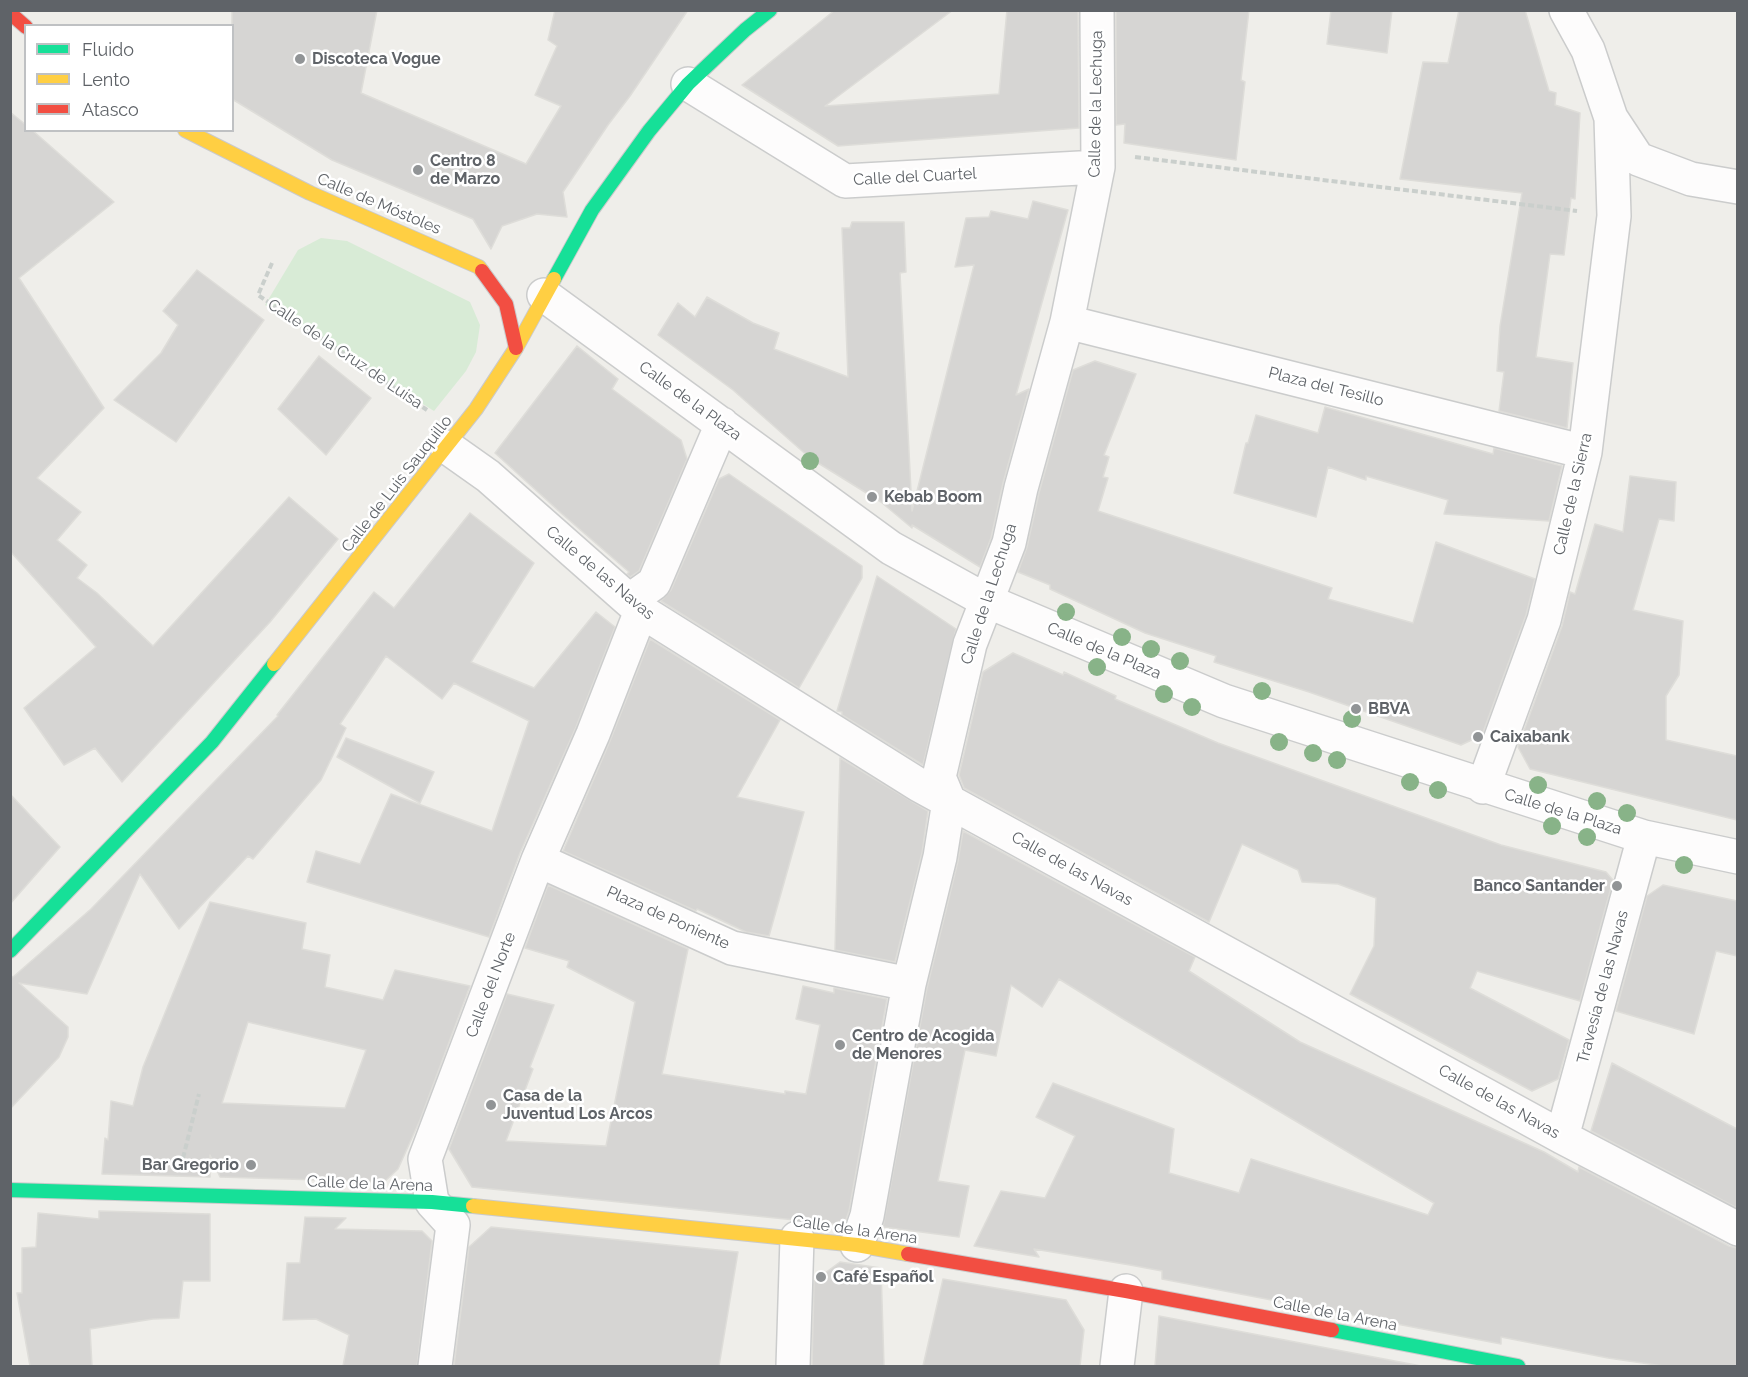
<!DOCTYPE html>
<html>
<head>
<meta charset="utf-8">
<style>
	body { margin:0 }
	#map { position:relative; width:1748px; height:1377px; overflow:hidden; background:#efeeea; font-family:Raleway,sans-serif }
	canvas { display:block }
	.frame { position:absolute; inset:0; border:12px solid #5f6368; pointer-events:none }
	.legend { position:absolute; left:24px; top:24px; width:210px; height:108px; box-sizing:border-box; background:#fff; border:2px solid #bfc1c3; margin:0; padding:8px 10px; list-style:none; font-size:18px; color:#5f6368 }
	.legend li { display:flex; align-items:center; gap:12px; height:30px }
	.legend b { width:30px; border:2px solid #bfc1c3 }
</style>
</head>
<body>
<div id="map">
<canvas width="1748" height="1377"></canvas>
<div class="frame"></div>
<ul class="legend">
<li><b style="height:8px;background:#16e098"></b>Fluido</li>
<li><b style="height:8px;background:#ffcf43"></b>Lento</li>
<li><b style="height:8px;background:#f24e42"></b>Atasco</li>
</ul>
</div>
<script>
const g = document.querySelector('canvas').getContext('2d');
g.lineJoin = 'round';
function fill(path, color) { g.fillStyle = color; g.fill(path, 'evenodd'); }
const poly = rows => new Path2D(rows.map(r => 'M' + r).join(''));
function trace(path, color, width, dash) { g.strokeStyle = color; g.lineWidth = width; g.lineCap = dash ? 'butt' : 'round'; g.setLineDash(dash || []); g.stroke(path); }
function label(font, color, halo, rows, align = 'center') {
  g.font = font + ' Raleway,sans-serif'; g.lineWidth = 5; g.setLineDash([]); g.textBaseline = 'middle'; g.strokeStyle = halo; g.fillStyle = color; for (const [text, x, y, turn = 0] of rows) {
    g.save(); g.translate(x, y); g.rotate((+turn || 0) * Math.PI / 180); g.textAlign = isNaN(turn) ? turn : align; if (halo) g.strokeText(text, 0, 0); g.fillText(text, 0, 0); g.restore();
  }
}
const green = poly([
	[321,238,347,241,470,302,480,325,476,352,466,371,434,411,265,305,298,250]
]);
const building = poly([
	[232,10,377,10,361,93,526,164,561,106,535,95,557,46,548,40,555,10,688,10,630,96,608,125,563,192,567,217,537,214,502,226,491,249,473,219,332,160,232,99,232,10],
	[835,10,953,10,825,106,999,94,1007,10,1078,10,1079,128,838,146,742,85,835,10],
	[1116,10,1249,10,1241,80,1245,82,1236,160,1124,143,1125,124,1116,125,1116,10],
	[1331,10,1392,10,1387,53,1327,44,1331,10],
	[1459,10,1525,10,1549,91,1556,93,1555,105,1580,113,1575,199,1571,198,1564,255,1550,254,1536,357,1573,363,1567,428,1499,411,1504,372,1497,371,1500,326,1522,193,1400,179,1423,62,1448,63,1459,10],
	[10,112,26,125,26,130,32,130,114,202,19,278,104,408,37,478,81,512,57,540,87,565,77,578,97,593,153,646,289,497,338,539,270,622,122,782,95,748,64,765,24,708,96,647,10,551,10,112],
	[1033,201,1068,210,1016,395,1029,389,1003,483,991,538,980,567,912,525,912,528,881,502,810,458,733,390,658,335,678,303,695,317,707,297,753,323,779,333,774,349,848,377,842,228,850,228,852,222,904,222,906,272,900,273,912,511,974,265,955,267,966,218,989,217,991,211,1028,219,1033,201],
	[197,270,264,320,176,442,114,400,161,353,178,325,163,311,197,270],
	[577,346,618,379,612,389,681,440,687,459,639,571,630,577,627,574,629,572,561,513,495,453,577,346],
	[319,356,371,398,326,455,278,409,319,356],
	[1095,361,1136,374,1104,455,1109,457,1103,477,1108,478,1098,511,1332,588,1328,599,1413,623,1436,542,1535,579,1526,615,1482,735,1461,745,1309,692,1214,662,1216,656,1145,633,1050,589,1050,585,1018,572,1027,547,1039,493,1073,370,1095,361],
	[1325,407,1493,454,1494,448,1562,466,1549,521,1444,514,1448,500,1366,476,1366,480,1328,467,1316,517,1234,493,1246,443,1248,443,1256,415,1318,433,1325,407],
	[729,474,862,566,862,578,799,688,661,601,671,590,719,479,729,474],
	[1630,476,1676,482,1674,521,1659,519,1633,610,1683,621,1679,675,1666,696,1666,740,1737,756,1737,820,1530,769,1518,747,1562,626,1570,592,1575,594,1595,524,1623,532,1630,476],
	[470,513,534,563,471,662,534,688,596,612,615,627,576,727,520,853,489,937,307,882,316,851,360,864,391,794,492,831,529,721,454,683,442,699,386,656,340,724,346,728,321,780,253,859,248,856,179,929,140,874,87,994,19,983,68,1027,68,1037,59,1057,10,1109,10,975,13,977,91,909,278,716,277,715,374,592,394,608,470,513],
	[877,576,956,629,923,765,842,715,842,712,837,711,877,576],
	[650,639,780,720,737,797,804,812,769,936,746,932,697,909,696,911,563,851,610,741,650,639],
	[1013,653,1063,675,1064,672,1116,696,1115,699,1218,743,1501,845,1606,872,1613,880,1580,1001,1477,971,1470,988,1569,1040,1558,1079,1532,1091,1350,994,1374,946,1376,898,1338,884,1302,882,1298,870,1242,844,1209,922,964,788,959,775,983,672,1013,653],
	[346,738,434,772,420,803,337,757,346,738],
	[840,758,928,811,922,853,895,962,835,950,840,758],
	[10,794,60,847,10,904,10,794],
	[963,831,1195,957,1189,971,1300,1042,1544,1152,1578,1172,1579,1167,1729,1246,1737,1248,1737,1366,1663,1366,1608,1358,1501,1337,1501,1344,1162,1279,1162,1271,1130,1265,1034,1249,1039,1257,974,1246,1001,1191,1045,1198,1075,1136,1036,1117,1053,1083,1174,1129,1169,1173,1239,1193,1251,1159,1428,1215,1434,1203,1125,1020,1059,979,1042,1007,1011,985,996,1056,965,1050,938,1181,969,1186,959,1237,883,1227,927,988,958,861,963,831],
	[548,885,688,949,662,1074,785,1094,785,1091,806,1094,820,1025,796,1019,803,986,834,993,834,988,887,999,849,1211,844,1225,472,1187,449,1149,507,994,554,1005,530,1067,533,1069,506,1141,606,1146,635,1002,567,967,569,961,525,948,548,885],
	[1663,885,1737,901,1737,956,1716,951,1694,1034,1616,1011,1647,896,1663,885],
	[210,902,306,923,302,949,330,955,325,987,383,1000,395,970,470,986,420,1120,398,1169,384,1182,220,1177,210,1155,210,1177,102,1174,105,1138,108,1140,111,1101,133,1106,143,1067,210,902],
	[248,1022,366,1050,345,1108,222,1103,248,1022],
	[1612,1063,1737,1129,1737,1208,1591,1131,1612,1063],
	[99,1211,210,1214,210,1281,183,1281,179,1318,153,1319,90,1329,92,1366,30,1366,17,1293,22,1293,22,1248,36,1247,38,1213,99,1219,99,1211],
	[305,1217,346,1218,335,1229,422,1231,432,1241,417,1366,343,1366,349,1335,316,1319,283,1320,287,1263,300,1263,305,1217],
	[491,1227,738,1252,719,1366,454,1366,469,1247,491,1227],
	[840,1262,881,1268,884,1366,812,1366,814,1281,840,1262],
	[943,1279,1066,1300,1084,1330,1080,1366,923,1366,943,1279],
	[1159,1316,1421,1366,1155,1366,1159,1316]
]);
const path = poly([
	[1135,157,1577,211],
	[272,263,258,295,427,410],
	[183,1158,199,1094]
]);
const street = poly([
	[1566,10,1588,50,1611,118,1638,159,1691,179,1738,187],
	[688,84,845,181,1098,167],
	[544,295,891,548,987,601,1224,701,1644,837,1738,857],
	[1067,322,1585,452],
	[447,447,488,476,641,611,919,785,1562,1137,1738,1229],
	[630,600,654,583,722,424],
	[1483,787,1544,620,1585,452,1614,216,1611,118],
	[538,860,732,948,909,984],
	[1562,1137,1644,837],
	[857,1245,867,1216,909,984,940,857,949,801,939,777,970,644,1009,543,1021,488,1067,322,1098,167,1097,10],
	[435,1366,453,1225,432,1202,425,1159,538,860,593,734,641,611],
	[793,1366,797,1238],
	[1117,1366,1126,1291]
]);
const fast = poly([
	[554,279,592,210,649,131,688,84,745,30,770,10],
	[10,951,212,742,274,664],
	[10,1190,432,1202,473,1206],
	[1332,1330,1518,1366]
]);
const slow = poly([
	[185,130,310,193,479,267,482,271],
	[274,664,476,409,516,348,554,279],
	[473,1206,857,1245,908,1254]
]);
const jam = poly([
	[10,13,26,27],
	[482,271,506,304,516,348],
	[908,1254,1126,1291,1332,1330]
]);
const trees = [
	[810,461],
	[1066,612],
	[1122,637],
	[1151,649],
	[1180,661],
	[1097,667],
	[1262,691],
	[1164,694],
	[1192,707],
	[1352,719],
	[1279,742],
	[1313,753],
	[1337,760],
	[1410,782],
	[1538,785],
	[1438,790],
	[1597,801],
	[1627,813],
	[1552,826],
	[1587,837],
	[1684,865]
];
const markers = [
	[300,59,6,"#919496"],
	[418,170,6,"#919496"],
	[872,497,6,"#919496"],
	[1356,709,6,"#919496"],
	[1478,737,6,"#919496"],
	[1617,886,6,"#919496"],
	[840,1045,6,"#919496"],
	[491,1105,6,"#919496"],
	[251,1165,6,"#919496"],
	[821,1277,6,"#919496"]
];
const poiNames = [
	["Discoteca Vogue",312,59],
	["Centro 8",430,161],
	["de Marzo",430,179],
	["Kebab Boom",884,497],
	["BBVA",1368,709],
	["Caixabank",1490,737],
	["Banco Santander",1605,886,"right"],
	["Centro de Acogida",852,1036],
	["de Menores",852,1054],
	["Casa de la",503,1096],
	["Juventud Los Arcos",503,1114],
	["Bar Gregorio",239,1165,"right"],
	["Café Español",833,1277]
];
const streetNames = [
	["Calle de la Lechuga",1096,104,-89],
	["Calle del Cuartel",915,177,-3],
	["Calle de Móstoles",379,204,23],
	["Calle de la Cruz de Luisa",345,354,34],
	["Plaza del Tesillo",1326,387,14],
	["Calle de la Plaza",690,401,36],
	["Calle de Luis Sauquillo",397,484,-52],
	["Calle de la Sierra",1573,494,-77],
	["Calle de las Navas",600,573,40],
	["Calle de la Lechuga",989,594,-72],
	["Calle de la Plaza",1104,651,23],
	["Calle de la Plaza",1563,812,17],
	["Calle de las Navas",1072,869,29],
	["Plaza de Poniente",668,918,24],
	["Calle del Norte",491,985,-69],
	["Travesía de las Navas",1603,987,-75],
	["Calle de las Navas",1499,1102,29],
	["Calle de la Arena",370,1184,2],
	["Calle de la Arena",855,1230,8],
	["Calle de la Arena",1335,1314,11]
];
fill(green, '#d8ebd6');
fill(building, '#d6d5d3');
trace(building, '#deddd9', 1.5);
trace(street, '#cbcccc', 36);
trace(fast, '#cacacb', 16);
trace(slow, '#cacacb', 16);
trace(jam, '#cacacb', 16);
trace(path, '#cacfcc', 4, [6, 3]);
trace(street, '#fdfcfc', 33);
trace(fast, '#16e098', 14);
trace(slow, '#ffcf43', 14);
trace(jam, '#f24e42', 14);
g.fillStyle = '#88b388';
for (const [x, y] of trees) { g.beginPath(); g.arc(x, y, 9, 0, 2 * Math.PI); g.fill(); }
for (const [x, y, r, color] of markers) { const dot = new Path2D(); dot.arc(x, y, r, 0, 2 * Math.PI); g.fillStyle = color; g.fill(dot); trace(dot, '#fff', 2); }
label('bold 16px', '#5f6368', '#fff', poiNames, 'left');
label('16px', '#5f6368', '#fff', streetNames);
</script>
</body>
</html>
